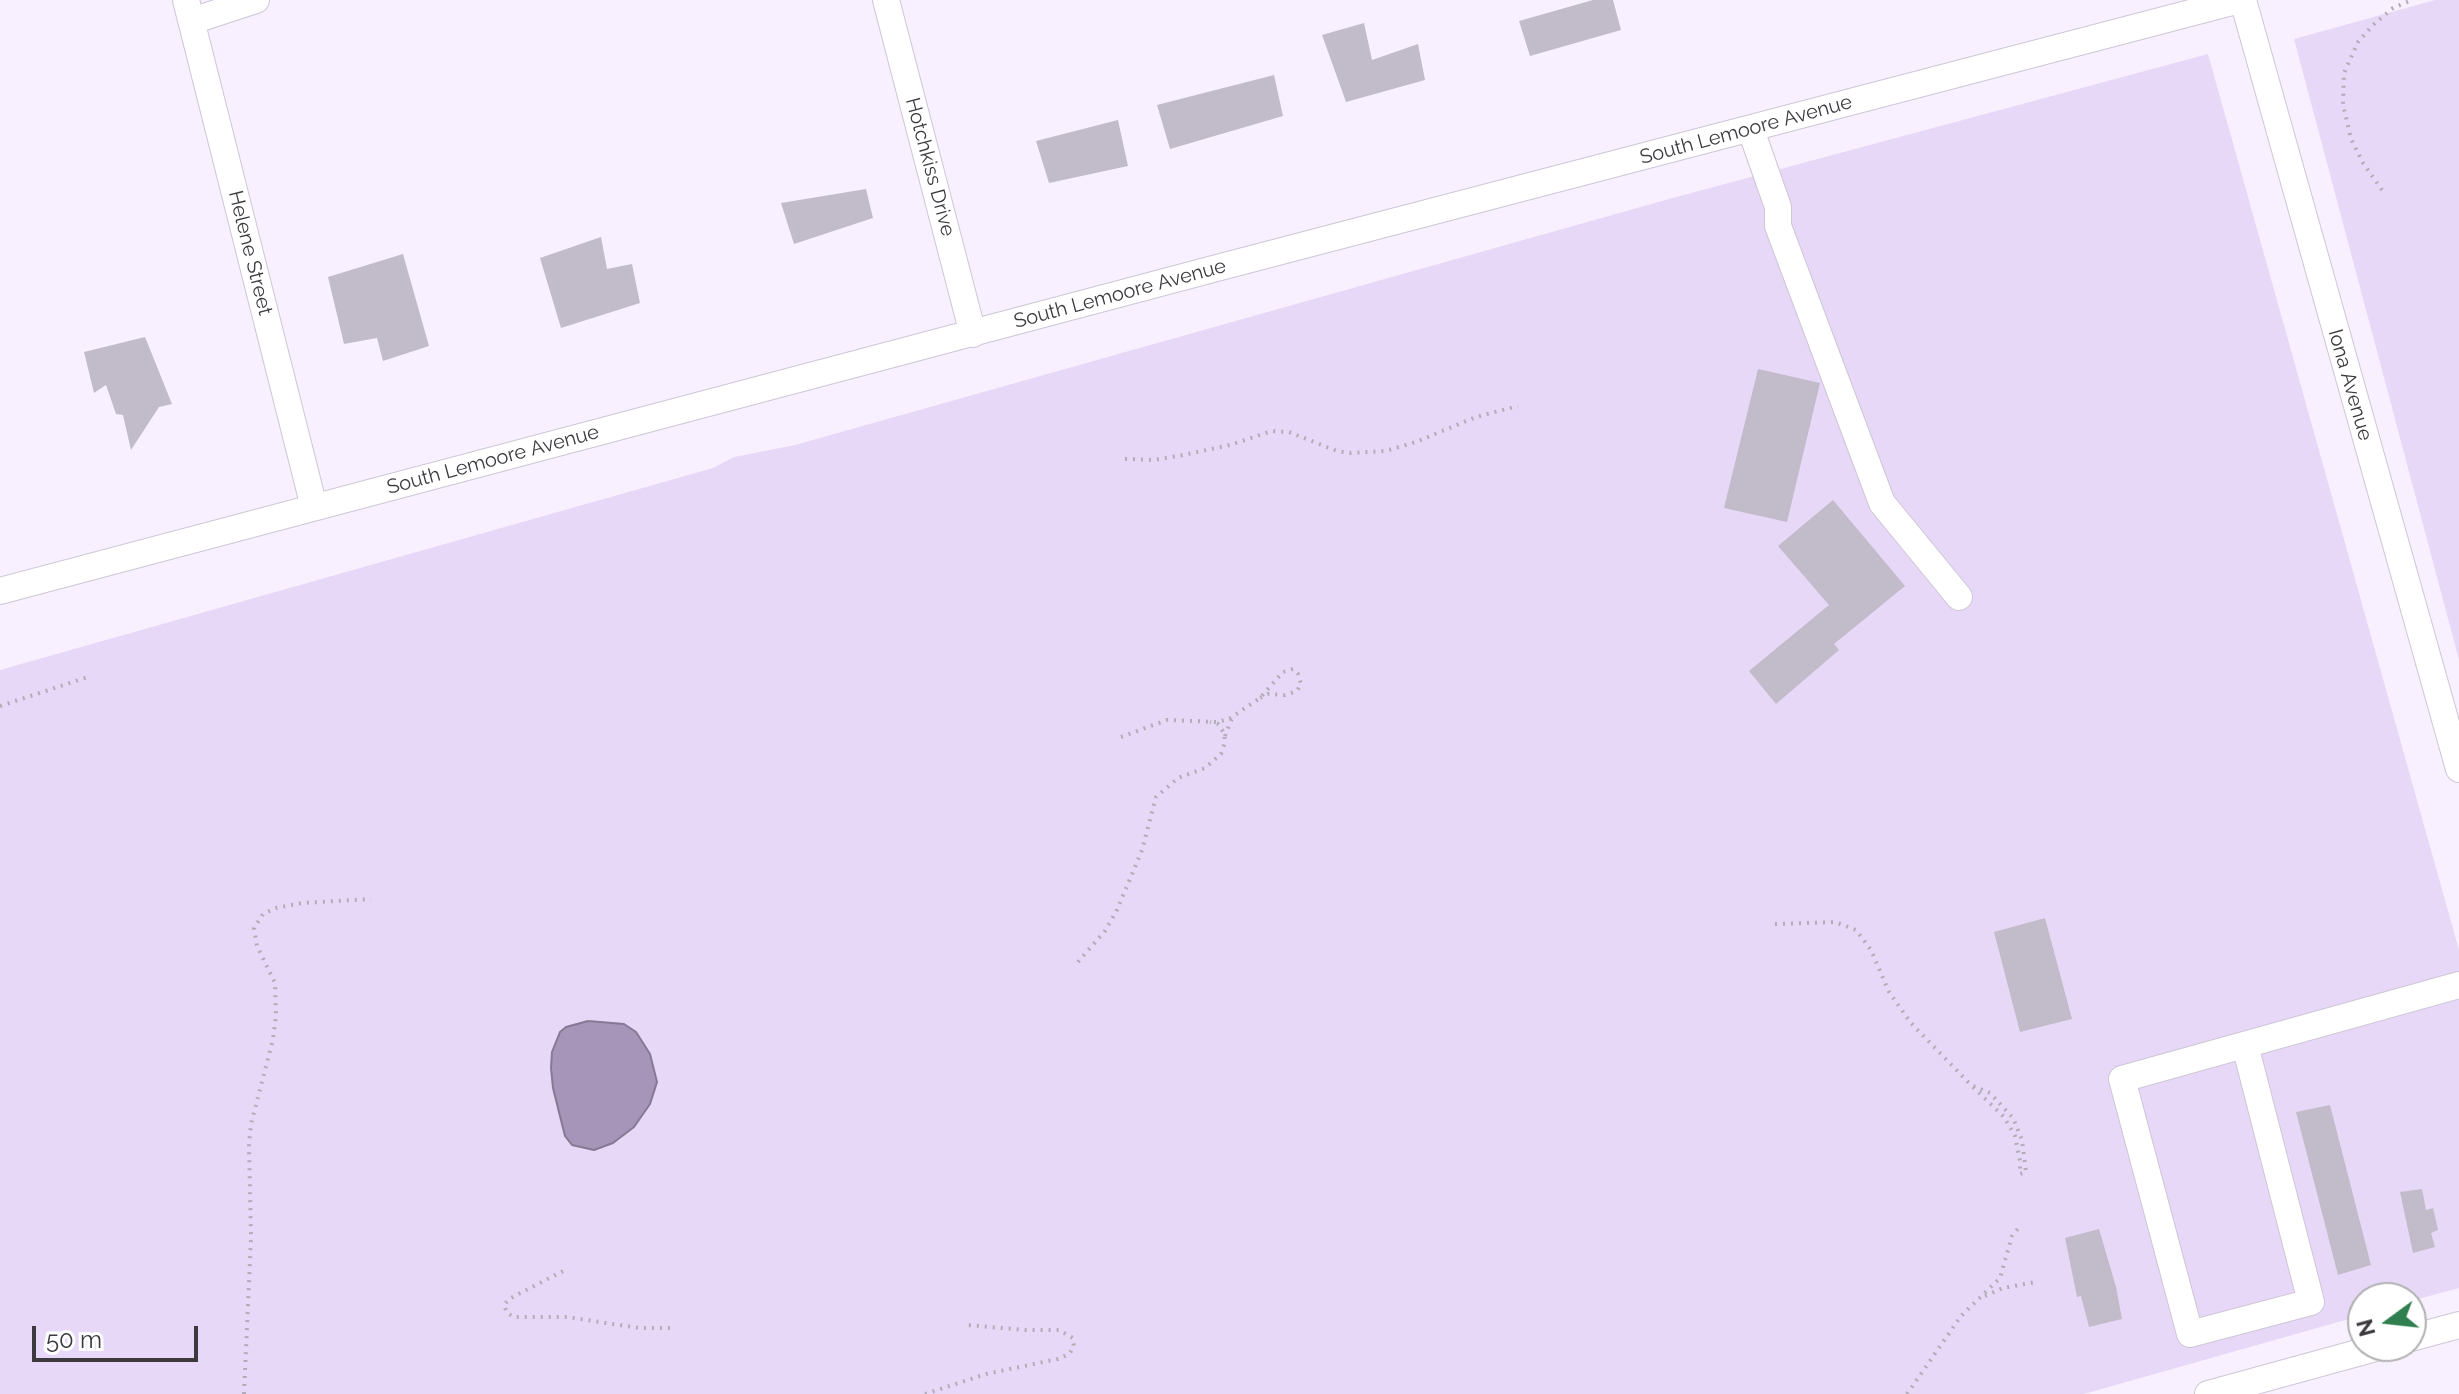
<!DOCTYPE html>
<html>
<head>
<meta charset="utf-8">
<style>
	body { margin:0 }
	#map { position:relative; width:2459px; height:1394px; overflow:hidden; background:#f8f0ff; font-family:Raleway,sans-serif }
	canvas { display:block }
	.north { position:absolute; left:2347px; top:1282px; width:80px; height:80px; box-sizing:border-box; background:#fff; border:2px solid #b1b0b2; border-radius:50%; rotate:255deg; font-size:22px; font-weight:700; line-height:32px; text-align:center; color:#3c393f }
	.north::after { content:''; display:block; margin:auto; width:28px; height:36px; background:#2f7f4f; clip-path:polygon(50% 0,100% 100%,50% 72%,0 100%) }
	.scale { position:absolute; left:32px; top:1326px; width:166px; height:36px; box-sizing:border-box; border:4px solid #3c393f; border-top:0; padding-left:10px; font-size:24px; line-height:28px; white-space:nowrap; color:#3c393f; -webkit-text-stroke:6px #fff; paint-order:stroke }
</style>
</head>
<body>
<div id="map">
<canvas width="2459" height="1394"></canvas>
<div class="north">N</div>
<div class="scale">50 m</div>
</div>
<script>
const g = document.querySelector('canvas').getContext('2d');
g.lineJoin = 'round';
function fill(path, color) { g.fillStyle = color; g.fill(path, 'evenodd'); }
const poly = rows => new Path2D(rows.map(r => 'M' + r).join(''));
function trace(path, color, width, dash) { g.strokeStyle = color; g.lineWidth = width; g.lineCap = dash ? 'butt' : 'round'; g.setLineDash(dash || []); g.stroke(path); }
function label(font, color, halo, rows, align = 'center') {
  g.font = font + ' Raleway,sans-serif'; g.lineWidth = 6; g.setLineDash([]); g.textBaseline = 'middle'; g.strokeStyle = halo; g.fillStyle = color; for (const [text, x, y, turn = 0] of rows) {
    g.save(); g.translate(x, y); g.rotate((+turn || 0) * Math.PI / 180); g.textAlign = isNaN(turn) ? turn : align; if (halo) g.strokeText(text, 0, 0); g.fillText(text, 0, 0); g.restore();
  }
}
const green = poly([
	[2435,0,2459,0,2459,660,2294,39],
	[2208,54,2459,950,2459,1288,2411,1301,2411,1298,2363,1298,2363,1315,2084,1394,0,1394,0,670,713,468,734,457,795,445,1669,199]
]);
const water = poly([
	[588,1021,624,1024,636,1032,650,1054,657,1082,650,1104,634,1127,613,1143,594,1150,572,1145,565,1136,553,1088,551,1068,552,1052,560,1032,566,1027,588,1021]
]);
const building = poly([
	[1593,0,1613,0,1621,30,1530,56,1519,21],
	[1364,23,1372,60,1418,44,1425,80,1346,102,1322,35],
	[1274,75,1283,116,1170,149,1157,105],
	[1118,120,1128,166,1049,183,1036,141],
	[866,189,873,218,794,244,781,203],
	[601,237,607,269,632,264,640,303,561,328,540,258],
	[403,254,429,346,383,361,377,338,344,344,328,277],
	[145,337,172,404,159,407,131,450,123,415,116,414,106,385,94,393,84,352],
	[1758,369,1820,383,1787,522,1724,508],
	[1833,500,1905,586,1834,644,1839,650,1776,704,1749,671,1829,605,1778,546],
	[2045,918,2072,1019,2020,1032,1994,932],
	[2330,1105,2371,1265,2338,1275,2296,1112],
	[2422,1189,2426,1210,2433,1208,2438,1230,2431,1233,2435,1247,2413,1253,2400,1192],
	[2099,1229,2116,1287,2122,1319,2089,1327,2081,1296,2077,1297,2065,1238]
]);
const path = poly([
	[2382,190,2363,163,2351,139,2343,104,2344,73,2358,42,2373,25,2393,8,2412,0],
	[1125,459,1154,460,1183,455,1230,445,1272,431,1289,432,1337,451,1351,453,1385,451,1416,442,1476,417,1518,406],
	[0,706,88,677],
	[1225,736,1232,718],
	[1121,737,1167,720,1217,722,1229,719,1260,698,1283,672,1293,669,1298,674,1301,684,1297,691,1285,695,1268,694,1260,698],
	[1775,924,1835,922,1856,930,1871,950,1889,992,1911,1023,1971,1085,1990,1093,2013,1118,2022,1140,2026,1172,2020,1174,2020,1161,2015,1136,2004,1117,1971,1085],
	[1078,962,1105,931,1117,910,1142,850,1156,797,1178,778,1205,768,1221,754,1225,742,1224,733,1218,724,1210,722],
	[563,1271,509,1299,504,1305,507,1313,514,1317,567,1317,639,1328,671,1328],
	[1985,1296,2003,1288,2036,1282],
	[244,1394,251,1238,249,1143,251,1124,273,1039,276,1016,275,983,257,946,254,928,263,914,276,908,302,903,371,899],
	[925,1394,986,1374,1058,1359,1069,1354,1074,1347,1073,1338,1059,1330,1025,1330,967,1325],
	[1907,1394,1961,1316,2000,1278,2012,1236,2020,1226]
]);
const minor = poly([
	[186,0,314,507],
	[886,0,973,334],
	[2243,0,2459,769],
	[192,21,256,0],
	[1751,130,1778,207,1778,226,1882,503,1959,597],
	[0,591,1232,264,2240,0],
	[2245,1045,2311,1302,2190,1334,2122,1079,2459,985],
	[2411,1338,2459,1325],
	[2208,1394,2383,1346]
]);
const streetNames = [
	["South Lemoore Avenue",1746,130,-15],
	["Hotchkiss Drive",930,167,75],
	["Helene Street",250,253,76],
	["South Lemoore Avenue",1120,294,-15],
	["Iona Avenue",2350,385,74],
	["South Lemoore Avenue",493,460,-15]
];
fill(green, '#e8d8f8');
fill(water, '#a795b9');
trace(water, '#877994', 2);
fill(building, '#c2bbc9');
trace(minor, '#cec6d5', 28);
trace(path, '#b2acb7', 4, [2, 6]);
trace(minor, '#fff', 26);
label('20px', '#3c393f', '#fff', streetNames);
</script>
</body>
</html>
